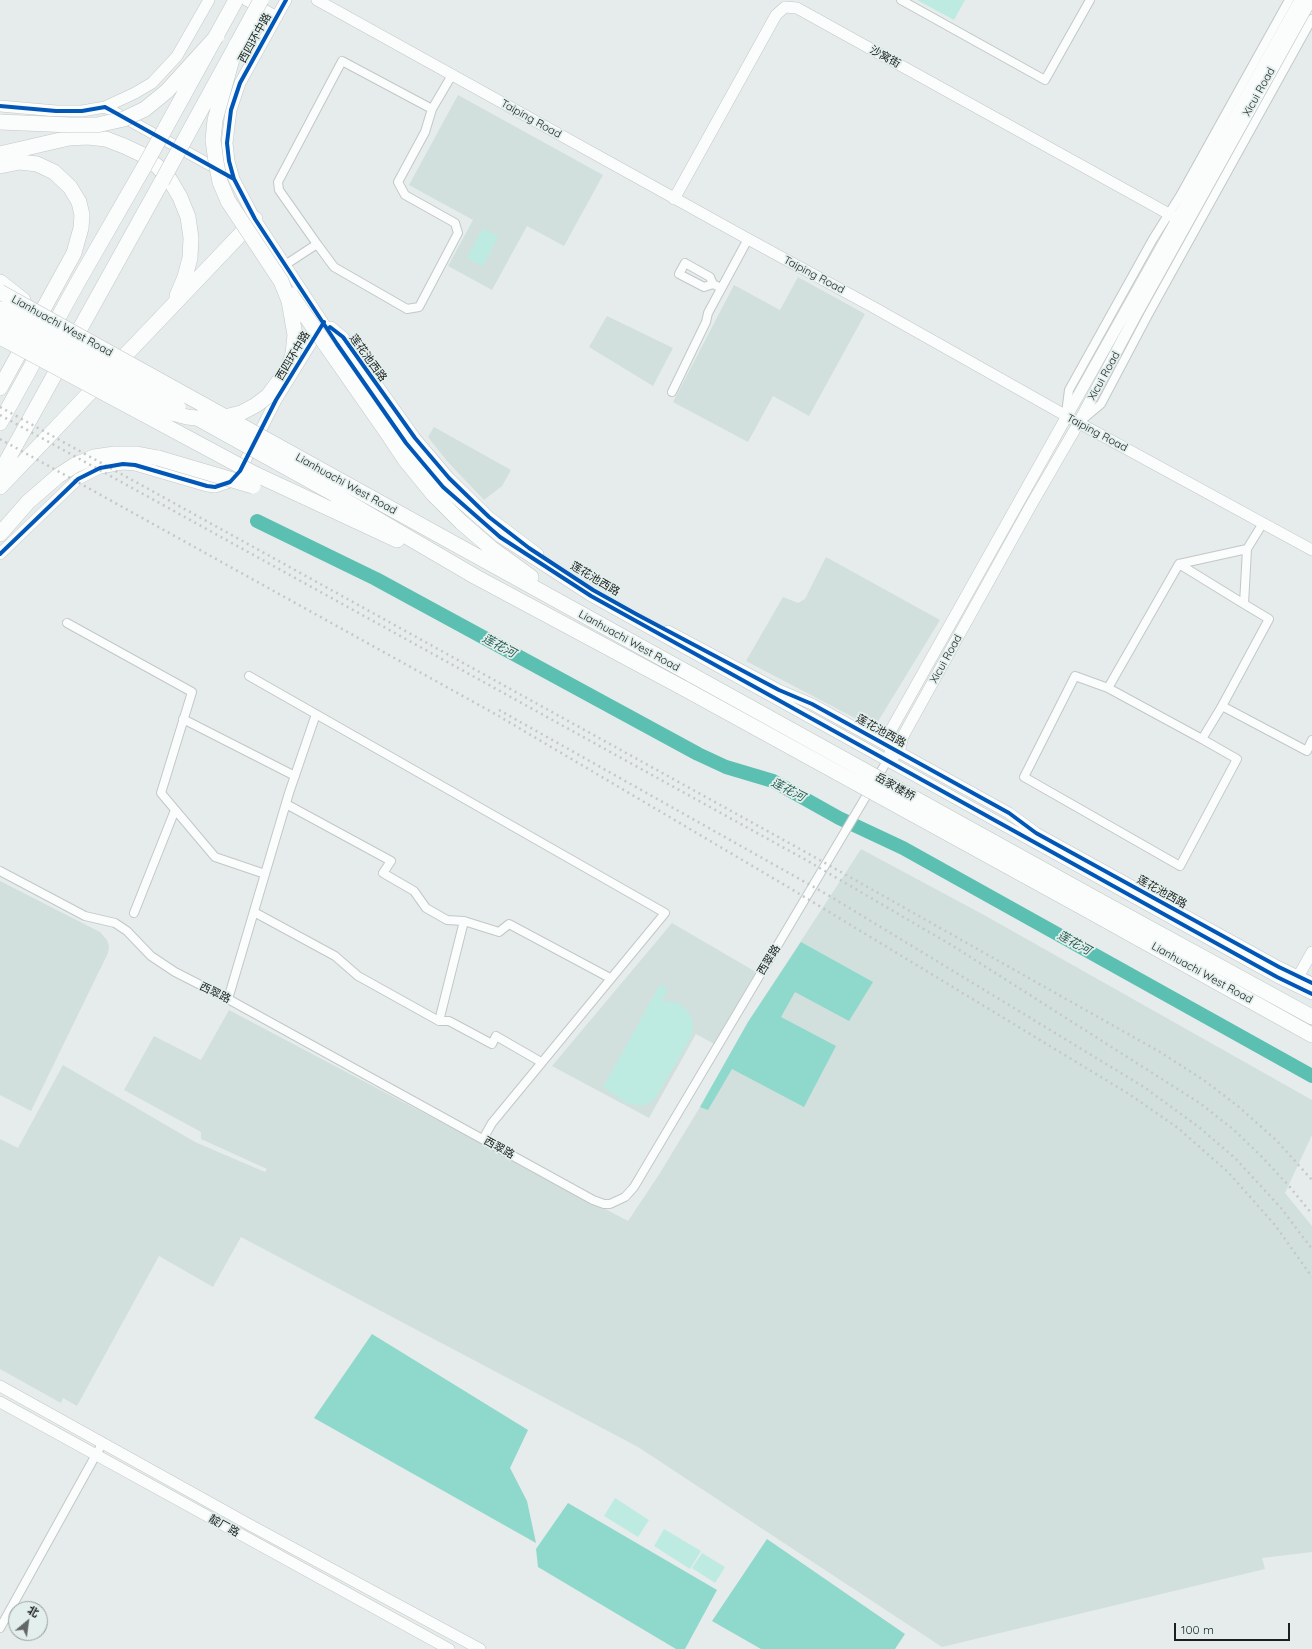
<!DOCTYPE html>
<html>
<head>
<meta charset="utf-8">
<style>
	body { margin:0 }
	#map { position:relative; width:1312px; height:1649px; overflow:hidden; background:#e6eceb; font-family:Quicksand,"Noto Sans SC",sans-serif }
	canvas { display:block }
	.north { position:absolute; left:8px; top:1601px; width:40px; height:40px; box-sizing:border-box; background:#e3efec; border:1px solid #939c9a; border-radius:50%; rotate:29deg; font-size:11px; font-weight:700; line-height:16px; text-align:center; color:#1b201f }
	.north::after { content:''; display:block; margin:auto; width:14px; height:18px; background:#626766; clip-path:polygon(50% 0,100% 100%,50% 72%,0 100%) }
	.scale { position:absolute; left:1174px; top:1623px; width:116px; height:18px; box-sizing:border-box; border:2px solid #1b201f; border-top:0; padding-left:5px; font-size:12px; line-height:14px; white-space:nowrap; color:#1b201f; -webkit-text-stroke:3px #e3efec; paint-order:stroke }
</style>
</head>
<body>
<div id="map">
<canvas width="1312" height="1649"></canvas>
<div class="north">北</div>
<div class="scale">100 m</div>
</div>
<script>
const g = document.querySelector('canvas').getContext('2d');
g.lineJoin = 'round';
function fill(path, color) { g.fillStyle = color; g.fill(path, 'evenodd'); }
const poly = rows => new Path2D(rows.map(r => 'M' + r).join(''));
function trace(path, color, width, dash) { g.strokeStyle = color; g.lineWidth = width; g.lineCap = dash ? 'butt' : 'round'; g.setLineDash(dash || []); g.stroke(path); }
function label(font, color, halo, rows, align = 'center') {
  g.font = font + ' Quicksand,"Noto Sans SC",sans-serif'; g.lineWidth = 3.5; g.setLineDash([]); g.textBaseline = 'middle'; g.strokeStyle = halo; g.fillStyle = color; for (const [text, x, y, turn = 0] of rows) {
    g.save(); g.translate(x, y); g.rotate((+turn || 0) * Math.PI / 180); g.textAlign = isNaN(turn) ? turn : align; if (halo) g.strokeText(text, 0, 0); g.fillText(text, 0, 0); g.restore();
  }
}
const built = poly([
	[458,95,603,175,564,246,527,226,492,290,448,266,473,220,409,185],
	[798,277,865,314,809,416,773,396,748,442,673,402,734,285,780,310],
	[607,316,673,348,653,386,589,347],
	[434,427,511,470,502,486,484,500,447,461,428,437],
	[826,557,940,620,877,723,870,726,746,661,783,597,798,603,805,599],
	[861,849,984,915,1312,1100,1312,1135,1285,1193,1312,1226,1312,1552,1262,1558,1265,1569,942,1647,638,1447,241,1237,213,1287,159,1256,77,1406,63,1398,61,1403,0,1369,0,1139,18,1148,63,1065,195,1142,265,1172,267,1169,201,1139,201,1132,124,1090,154,1036,201,1060,229,1010,628,1221,660,1173,700,1107,748,1022],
	[0,881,100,932,107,940,109,946,108,953,31,1111,0,1095],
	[672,923,756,972,714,1044,696,1034,649,1118,552,1066]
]);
const green = poly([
	[917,0,965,0,954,20],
	[483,228,498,237,483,266,467,258],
	[660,985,668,989,661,1003,665,1001,678,1003,689,1012,693,1024,692,1035,654,1100,643,1106,627,1103,603,1087],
	[615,1498,649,1520,638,1537,604,1516],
	[664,1529,701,1551,690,1569,654,1546],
	[702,1553,725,1567,715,1583,692,1568]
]);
const forest = poly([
	[801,942,873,982,849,1021,795,992,781,1017,836,1046,804,1107,732,1069,708,1110,700,1107,748,1022],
	[372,1334,528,1430,510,1468,527,1501,536,1543,314,1418],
	[568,1503,717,1590,685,1649,676,1649,538,1567,536,1549],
	[767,1539,905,1634,895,1649,761,1649,712,1621]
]);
const river = poly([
	[257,521,376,579,698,754,726,767,773,781,839,818,903,848,1312,1076]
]);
const street = poly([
	[901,0,1045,80,1090,0],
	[317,244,334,267,407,309,419,307,458,233,455,223,405,195,398,182,425,132,432,109],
	[285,265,317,244,279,190,278,182,342,61,432,109,452,75],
	[713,284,704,287,679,274,685,263,710,277,713,284,721,288],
	[672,392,706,322,708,313,748,239],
	[1066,413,1069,390,1153,239,1180,196,1289,0],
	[1082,420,1101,404,1148,315,1312,19],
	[1263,523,1247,549,1244,604,1269,619,1222,706,1307,751,1312,740],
	[1179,564,1244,604],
	[67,623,192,692,161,793,215,857,265,874],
	[249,676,665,913,492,1123,483,1139],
	[1108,688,1202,739],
	[1222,706,1202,739,1237,759,1180,866,1024,777,1075,676,1108,688,1179,564,1247,549],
	[183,719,295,776],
	[286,804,391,861,383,873,414,891,426,908,447,920,464,921],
	[0,871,85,916,115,923,127,931,151,956,175,972,228,999,593,1200,604,1204,610,1204,625,1197,634,1187,887,761],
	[254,912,335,956,358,976,439,1021,449,1021,492,1044,496,1036,541,1062],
	[134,913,175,810],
	[228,999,289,793,316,714],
	[439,1021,464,921,499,932,509,924,610,978],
	[0,1628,103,1442]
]);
const secondary = poly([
	[246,0,277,17],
	[286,0,240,83,231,110,227,143,229,161,234,179,255,219,337,344,406,443,443,487,500,537,591,596,1277,977,1312,994],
	[317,0,748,239,873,307,1079,423,1312,550],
	[0,106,56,111,82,111,105,107,135,93,152,83,177,56,209,0],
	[105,107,221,171],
	[674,199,776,15,785,7,797,8,1178,219],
	[331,327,343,337,415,438,449,478,489,517,538,554],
	[0,554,78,479,100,468,123,464,135,465,207,486,215,487,230,482,240,471,276,400,321,327],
	[668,631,779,690,812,704,1009,813,1036,833,1279,967,1312,983],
	[890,753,891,730,1300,0],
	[894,756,899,752,903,736,1030,507,1074,431,1137,313,1311,0],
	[1298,977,1312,952],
	[0,1386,250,1525,480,1649],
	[0,1402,449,1649]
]);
const highway = poly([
	[0,154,69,138,88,137,106,139,124,146,141,154,157,166,170,180,180,197,188,217,191,238,190,258,185,277,177,296],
	[0,166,20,162,37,164,54,172,70,187,79,202,82,215,81,228,74,253,0,388],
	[0,282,23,300],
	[0,423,79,280,144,167],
	[390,437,406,461,433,494,461,522,491,548,531,577],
	[0,473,162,181],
	[255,474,397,540],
	[341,481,692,675],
	[0,487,255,219],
	[334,494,476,577,685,689],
	[0,534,28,502,58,476,75,465,94,457,115,454,137,454,158,458],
	[1098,900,1312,1017],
	[1091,912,1312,1035]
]);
const rail = poly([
	[0,407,809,854,1160,1052,1205,1081,1239,1107,1276,1140,1312,1180],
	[0,415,806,860,953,946,1201,1104,1234,1130,1262,1157,1289,1186,1312,1214],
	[0,439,497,715,788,887,1129,1094,1178,1128,1228,1172,1275,1225,1312,1277],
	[499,710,828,895,1144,1087,1200,1128,1236,1159,1281,1208,1312,1249]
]);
const highwayBridge = poly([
	[0,122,71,125,97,125,124,119,145,109,167,91,217,36],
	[144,167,236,0],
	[162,181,261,0],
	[0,292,341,481],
	[291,295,390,437],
	[0,309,178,407],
	[0,324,133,396,165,411,187,417,206,419,225,417,241,413,256,405,268,396,287,370,293,354,295,335,289,301,281,281,228,201,220,182,216,162,213,140,215,120,236,45],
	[0,337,255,474],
	[199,419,334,494],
	[158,458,253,486],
	[692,675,1098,900],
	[685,689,1091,912]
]);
const cycleway = poly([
	[286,0,240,83,231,110,227,143,229,161,234,179,255,219,337,344,406,443,443,487,500,537,591,596,1277,977,1312,994],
	[0,106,56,111,82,111,105,107,234,179],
	[330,327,343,337,415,438,449,478,489,517,529,548,593,590,636,614,779,690,812,704,1009,813,1036,833,1279,967,1312,983],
	[0,554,78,479,100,468,123,464,135,465,207,486,215,487,230,482,240,471,276,400,324,322]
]);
const streetNames = [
	["西四环中路",255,38,-61],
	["沙窝街",885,57,29],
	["Xicui Road",1259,92,-61],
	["Taiping Road",531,119,29],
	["Taiping Road",814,275,28],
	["Lianhuachi West Road",62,326,29],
	["西四环中路",293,356,-59],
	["莲花池西路",368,358,54],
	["Xicui Road",1104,376,-61],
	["Taiping Road",1097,433,28],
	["Lianhuachi West Road",346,484,29],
	["莲花池西路",595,579,31],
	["Lianhuachi West Road",629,641,29],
	["Xicui Road",946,659,-61],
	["莲花池西路",881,731,29],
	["岳家楼桥",895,787,29],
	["莲花池西路",1162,892,29],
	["西翠路",769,960,-59],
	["Lianhuachi West Road",1202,973,29],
	["西翠路",215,993,26],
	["西翠路",499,1148,29],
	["靛厂路",224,1526,29]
];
const waterNames = [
	["莲花河",499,646,28],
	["莲花河",788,790,27],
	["莲花河",1074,943,29]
];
fill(built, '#d1e0dd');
fill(green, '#bdebe2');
fill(forest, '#8fd8cc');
trace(river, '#5bc0b2', 14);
trace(street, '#c2c8c7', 10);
trace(secondary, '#c2c8c7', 12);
trace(highway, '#c2c8c7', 16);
trace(street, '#fbfcfc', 8);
trace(secondary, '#fbfcfc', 11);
trace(highway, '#fbfcfc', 15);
trace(rail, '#c6c7c7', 2.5, [2, 4]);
trace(highwayBridge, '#c2c8c7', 16, []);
trace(highwayBridge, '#fbfcfc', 15);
trace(cycleway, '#0057b8', 4);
label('11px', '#1b201f', '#e3efec', streetNames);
label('italic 12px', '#2a5f55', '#e3efec', waterNames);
</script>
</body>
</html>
